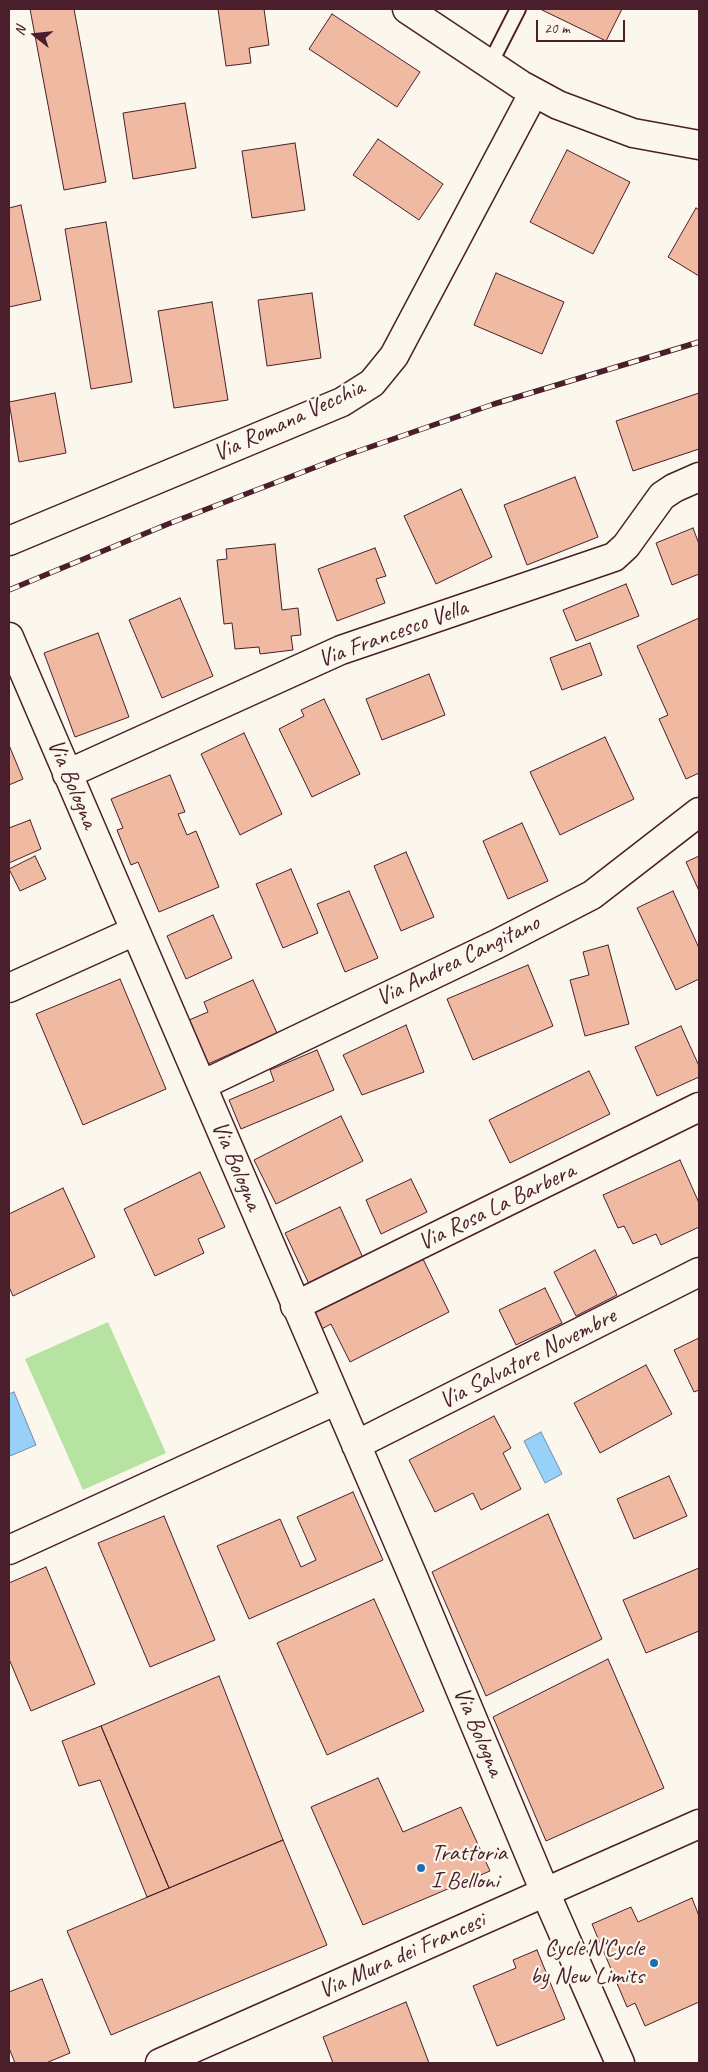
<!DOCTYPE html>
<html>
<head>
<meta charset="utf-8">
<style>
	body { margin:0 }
	#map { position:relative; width:708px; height:2072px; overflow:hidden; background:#fbf7ec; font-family:Caveat,sans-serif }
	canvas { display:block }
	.frame { position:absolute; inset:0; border:10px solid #4a1f2b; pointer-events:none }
	.north { position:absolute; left:10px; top:10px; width:50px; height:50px; -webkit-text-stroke:4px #fbf7ec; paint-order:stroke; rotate:286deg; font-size:14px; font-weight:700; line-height:20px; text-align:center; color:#4a1f2b }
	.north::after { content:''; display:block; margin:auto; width:18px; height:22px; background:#4a1f2b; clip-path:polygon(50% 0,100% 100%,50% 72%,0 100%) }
	.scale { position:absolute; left:536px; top:20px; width:89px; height:22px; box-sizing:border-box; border:2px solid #4a1f2b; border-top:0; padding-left:6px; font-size:15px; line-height:18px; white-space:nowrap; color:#4a1f2b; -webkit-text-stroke:4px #fbf7ec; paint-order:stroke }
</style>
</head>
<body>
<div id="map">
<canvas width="708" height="2072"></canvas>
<div class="frame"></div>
<div class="north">N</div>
<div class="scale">20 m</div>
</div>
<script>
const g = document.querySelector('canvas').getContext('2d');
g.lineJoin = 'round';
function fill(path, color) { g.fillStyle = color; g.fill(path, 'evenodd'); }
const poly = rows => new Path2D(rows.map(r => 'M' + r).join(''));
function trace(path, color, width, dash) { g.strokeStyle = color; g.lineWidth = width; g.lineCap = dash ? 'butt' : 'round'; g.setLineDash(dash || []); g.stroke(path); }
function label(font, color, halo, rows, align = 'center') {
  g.font = font + ' Caveat,sans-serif'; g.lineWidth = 4.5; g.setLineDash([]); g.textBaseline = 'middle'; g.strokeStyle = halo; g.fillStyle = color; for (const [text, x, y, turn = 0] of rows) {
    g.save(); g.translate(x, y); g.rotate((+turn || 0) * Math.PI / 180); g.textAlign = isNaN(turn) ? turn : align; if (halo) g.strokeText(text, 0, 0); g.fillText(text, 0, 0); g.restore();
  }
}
const green = poly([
	[108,1322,166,1453,83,1490,25,1359]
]);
const water = poly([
	[14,1392,36,1445,10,1456,9,1451,9,1394,14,1392],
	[541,1432,562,1474,545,1483,524,1441,541,1432]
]);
const building = poly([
	[30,9,74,9,106,182,64,190,30,9],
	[218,9,264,9,269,45,249,48,251,63,226,66,218,9],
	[540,9,622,9,606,41,540,9],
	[332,14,420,72,397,107,309,49,332,14],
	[185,103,196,168,133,179,123,113,185,103],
	[378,139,443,184,419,220,353,175,378,139],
	[295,143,305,210,252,218,242,151,295,143],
	[567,150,630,182,593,254,530,222,567,150],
	[21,205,41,300,9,307,9,208,21,205],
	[696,208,699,210,699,276,668,257,696,208],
	[106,222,132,382,91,389,65,229,106,222],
	[496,273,564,302,542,354,474,325,496,273],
	[312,293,321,358,267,366,258,300,312,293],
	[212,302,228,400,174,408,158,311,212,302],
	[55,393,66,453,19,462,9,402,55,393],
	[699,393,699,449,633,471,616,421,699,393],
	[575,477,598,537,527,565,504,505,575,477],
	[461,489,492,557,436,584,404,516,461,489],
	[693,528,699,544,699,574,672,585,656,543,693,528],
	[275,544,282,610,298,608,301,635,291,636,293,650,260,654,259,647,235,649,232,623,224,624,217,560,227,559,226,549,275,544],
	[375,548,386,576,376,579,385,603,337,621,318,569,375,548],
	[626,584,639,616,576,641,563,610,626,584],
	[180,598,213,676,162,698,129,620,180,598],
	[699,618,699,773,686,779,659,719,668,715,637,646,699,618],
	[98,633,129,717,75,737,44,653,98,633],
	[590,643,602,675,562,690,550,658,590,643],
	[429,674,445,715,382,740,366,699,429,674],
	[324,699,360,774,312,797,279,729,304,716,301,710,324,699],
	[244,733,282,814,240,835,201,754,244,733],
	[605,737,634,799,560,835,530,772,605,737],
	[9,745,23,779,9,785,9,745],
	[170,775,185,812,178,814,187,835,196,831,219,887,159,912,138,862,131,865,117,830,123,828,111,799,170,775],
	[30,820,41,849,9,863,9,828,30,820],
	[522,823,548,881,508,899,483,841,522,823],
	[406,852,434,917,401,931,374,866,406,852],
	[35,856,46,879,20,891,9,869,35,856],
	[699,856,699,891,686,862,699,856],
	[291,869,318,933,283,948,256,884,291,869],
	[349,891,378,958,345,972,317,904,349,891],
	[673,891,699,948,699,979,676,990,637,908,673,891],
	[213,915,232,958,186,979,167,936,213,915],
	[608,945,629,1024,585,1036,570,980,589,975,583,952,608,945],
	[528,965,553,1026,473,1060,447,999,528,965],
	[120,979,166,1089,83,1125,36,1014,120,979],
	[253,980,277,1033,208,1064,189,1020,208,1012,204,1002,253,980],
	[406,1025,424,1072,362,1095,343,1055,406,1025],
	[681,1026,699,1066,699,1077,657,1096,635,1047,681,1026],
	[317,1050,334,1090,241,1129,229,1100,274,1081,270,1070,317,1050],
	[589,1071,610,1114,510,1163,489,1120,589,1071],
	[341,1116,363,1161,276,1204,254,1160,341,1116],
	[680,1160,699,1203,699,1227,661,1245,656,1234,633,1244,624,1226,618,1228,603,1195,680,1160],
	[200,1172,225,1227,198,1239,204,1253,155,1276,124,1209,200,1172],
	[411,1179,427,1212,381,1234,366,1200,411,1179],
	[63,1188,95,1257,13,1296,9,1287,9,1214,63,1188],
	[340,1207,364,1260,310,1286,285,1233,340,1207],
	[595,1250,617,1295,576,1316,554,1272,595,1250],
	[422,1257,449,1312,350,1362,331,1324,316,1332,307,1314,422,1257],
	[545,1288,562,1323,516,1345,499,1310,545,1288],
	[699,1338,699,1390,694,1392,674,1350,699,1338],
	[646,1365,672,1414,600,1453,574,1403,646,1365],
	[494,1416,511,1448,503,1453,521,1489,481,1510,473,1493,435,1512,409,1460,494,1416],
	[669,1476,687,1516,634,1539,617,1499,669,1476],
	[353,1492,383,1560,249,1619,217,1546,280,1519,301,1567,316,1560,297,1517,353,1492],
	[548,1514,602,1639,486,1696,432,1572,548,1514],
	[164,1516,215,1640,150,1667,98,1543,164,1516],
	[46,1567,95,1684,31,1711,9,1659,9,1583,46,1567],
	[699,1568,699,1631,646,1653,623,1600,699,1568],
	[374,1599,424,1711,327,1755,277,1643,374,1599],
	[608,1659,664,1788,546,1841,493,1717,608,1659],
	[219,1676,283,1840,169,1888,101,1726,219,1676],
	[101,1726,169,1888,147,1897,100,1780,79,1786,62,1741,101,1726],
	[378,1778,403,1832,461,1807,490,1871,363,1925,311,1807,378,1778],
	[283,1840,327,1945,111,2035,67,1931,283,1840],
	[692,1898,699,1916,699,2002,645,2026,635,2003,627,2007,592,1924,631,1907,638,1922,692,1898],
	[537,1950,565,2019,497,2046,473,1986,516,1968,513,1960,537,1950],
	[42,1979,70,2053,46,2063,15,2063,9,2048,9,1992,42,1979],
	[406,2002,429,2063,333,2063,323,2037,406,2002]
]);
const lane = poly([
	[490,64,518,9]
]);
const street = poly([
	[407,9,521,85,558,105,633,133,699,145],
	[9,541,342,402,372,383,394,356,534,92],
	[9,637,414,1579,545,1892,620,2063],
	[67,774,341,650,614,557,626,546,662,496,674,488,699,477],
	[9,988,135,931],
	[202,1085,497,944,592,895,699,812],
	[295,1306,699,1107],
	[356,1445,699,1272],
	[9,1550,337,1400]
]);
const secondary = poly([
	[160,2063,699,1824]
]);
const rail = poly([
	[9,590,168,524,347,455,494,404,699,342]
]);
const markers = [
	[421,1868,5,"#1f6fb2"],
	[654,1963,5,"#1f6fb2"]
];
const streetNames = [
	["Via Romana Vecchia",289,421,-25],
	["Via Francesco Vella",393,634,-20],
	["Via Bologna",72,784,67],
	["Via Andrea Cangitano",458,961,-26],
	["Via Bologna",236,1166,67],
	["Via Rosa La Barbera",497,1207,-26],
	["Via Salvatore Novembre",528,1359,-27],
	["Via Bologna",478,1732,67],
	["Via Mura dei Francesi",402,1956,-24]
];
const poiNames = [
	["Trattoria",431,1854],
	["I Belloni",431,1882],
	["Cycle'N'Cycle",644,1949,"right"],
	["by New Limits",644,1977,"right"]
];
fill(green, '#b6e3a1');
fill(water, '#97d1f7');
trace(water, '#788aa5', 1);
fill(building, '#efb9a2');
trace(building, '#4a1f2b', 1);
trace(lane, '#4a1f2b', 18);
trace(street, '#4a1f2b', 31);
trace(secondary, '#4a1f2b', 31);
trace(lane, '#fbf7ec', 14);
trace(street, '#fbf7ec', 28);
trace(secondary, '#fbf7ec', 28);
trace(rail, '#4a1f2b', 5.5);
trace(rail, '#fbf7ec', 4, [11]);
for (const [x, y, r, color] of markers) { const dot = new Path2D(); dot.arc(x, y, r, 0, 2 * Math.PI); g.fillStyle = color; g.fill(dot); trace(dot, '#fbf7ec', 2); }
label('24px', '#4a1f2b', '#fbf7ec', streetNames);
label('24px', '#4a1f2b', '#fbf7ec', poiNames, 'left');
</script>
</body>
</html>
